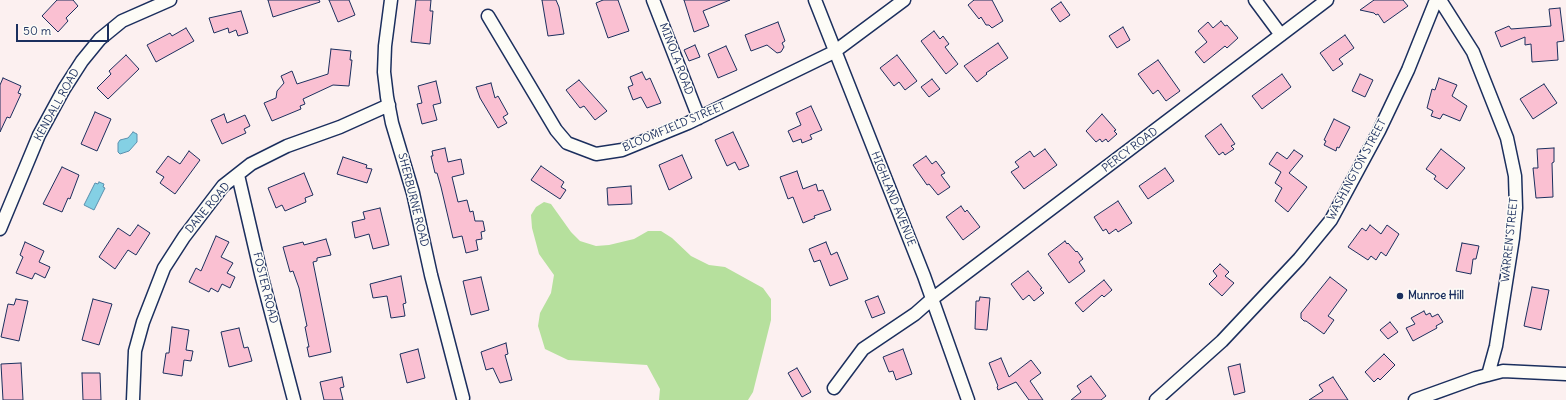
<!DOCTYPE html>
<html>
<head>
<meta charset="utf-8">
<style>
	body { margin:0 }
	#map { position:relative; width:1566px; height:400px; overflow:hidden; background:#fcf0f0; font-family:Delius,sans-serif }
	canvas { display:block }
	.scale { position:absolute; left:16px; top:24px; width:93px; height:18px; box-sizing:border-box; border:2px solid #1b2f5e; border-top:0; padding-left:5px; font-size:12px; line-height:14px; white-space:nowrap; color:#1b2f5e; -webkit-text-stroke:3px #fdfcf7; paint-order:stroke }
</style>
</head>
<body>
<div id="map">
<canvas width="1566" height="400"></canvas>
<div class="scale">50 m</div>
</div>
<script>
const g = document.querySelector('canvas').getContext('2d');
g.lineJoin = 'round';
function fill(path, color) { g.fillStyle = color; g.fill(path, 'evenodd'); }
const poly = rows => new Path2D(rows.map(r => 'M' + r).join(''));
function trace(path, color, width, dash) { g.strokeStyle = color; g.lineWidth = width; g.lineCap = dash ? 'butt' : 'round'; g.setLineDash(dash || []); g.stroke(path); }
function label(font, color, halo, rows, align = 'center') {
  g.font = font + ' Delius,sans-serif'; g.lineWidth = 3; g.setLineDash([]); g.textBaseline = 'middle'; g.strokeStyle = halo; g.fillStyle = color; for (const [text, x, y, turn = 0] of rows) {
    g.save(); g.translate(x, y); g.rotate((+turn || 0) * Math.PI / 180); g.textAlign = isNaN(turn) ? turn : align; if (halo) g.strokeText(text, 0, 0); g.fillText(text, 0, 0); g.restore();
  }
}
const green = poly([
	[544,202,551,204,571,232,580,241,596,246,609,245,634,239,648,231,661,231,672,238,691,256,709,265,725,267,763,288,771,299,771,320,753,392,748,400,659,400,660,389,647,365,568,360,545,349,538,326,540,313,551,293,554,275,539,254,532,228,531,215,536,207]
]);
const water = poly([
	[133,132,137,134,137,142,129,151,120,154,118,152,118,143,120,140,128,138,133,132],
	[99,182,104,184,103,187,105,188,94,210,84,205,95,183,98,184,99,182]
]);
const building = poly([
	[57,0,73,0,78,6,66,18,68,21,58,32,42,16,57,0],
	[268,0,319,0,320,2,273,17,268,0],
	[329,0,349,0,355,15,338,22,329,0],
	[416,0,431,0,430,11,433,11,430,44,411,42,416,0],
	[542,0,556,0,559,7,564,34,548,36,542,0],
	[603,0,618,0,629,31,608,38,596,3,603,0],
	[684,0,730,0,703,11,709,26,694,32,684,0],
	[974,0,992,0,1003,21,992,28,989,25,986,25,981,17,979,19,968,5,974,0],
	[1374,0,1403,0,1408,6,1384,23,1378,14,1376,15,1374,13,1360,10,1374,0],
	[1061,2,1070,15,1060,22,1051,9,1061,2],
	[1560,8,1564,41,1557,42,1558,60,1532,62,1531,44,1525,45,1525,37,1501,47,1495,32,1509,26,1511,29,1551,26,1549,9,1560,8],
	[241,11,248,33,238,36,236,30,229,33,228,28,214,33,209,18,241,11],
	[1221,21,1225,26,1227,25,1238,38,1227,48,1225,46,1204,63,1195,52,1207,42,1198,31,1208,22,1213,28,1221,21],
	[778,22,785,41,782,43,784,47,781,52,777,53,767,45,751,51,745,35,778,22],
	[1123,27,1130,40,1117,48,1109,36,1123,27],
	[186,28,194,41,156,62,147,45,170,33,172,36,186,28],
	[934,31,940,39,943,36,949,44,945,47,958,64,946,74,921,41,934,31],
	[1345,35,1354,48,1339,59,1343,64,1333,71,1320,53,1345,35],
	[998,43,1008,58,986,73,987,74,977,82,964,66,998,43],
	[695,45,700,57,689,61,684,50,695,45],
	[726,46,737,70,718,78,708,54,726,46],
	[331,49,351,51,350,60,352,60,349,86,333,85,303,99,305,104,300,106,301,109,272,121,264,103,276,98,277,91,284,83,281,76,292,71,297,84,328,74,331,49],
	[126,55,139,69,108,99,97,88,111,74,109,71,126,55],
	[897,55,917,81,905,90,899,82,894,86,880,68,897,55],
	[1158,60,1180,91,1166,101,1158,90,1153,94,1138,74,1158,60],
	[642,72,646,80,650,78,661,103,647,108,641,97,633,100,628,87,633,85,630,77,642,72],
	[1282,74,1291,87,1262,109,1252,96,1282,74],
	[1360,74,1373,80,1365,97,1352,91,1360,74],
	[3,78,21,86,18,93,21,94,10,118,7,117,0,132,0,85,3,78],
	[1439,78,1457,85,1452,96,1467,106,1460,121,1443,114,1440,119,1431,116,1433,111,1427,108,1432,89,1435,90,1439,78],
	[932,79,940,89,929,97,921,87,932,79],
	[579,80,607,111,595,120,584,106,580,108,566,90,579,80],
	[436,81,441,103,433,105,437,120,422,124,417,104,422,103,418,86,436,81],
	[491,83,495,98,498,96,508,114,503,117,507,123,498,128,480,98,476,87,491,83],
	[1544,84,1557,103,1533,119,1520,99,1544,84],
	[811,106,822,130,810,135,812,139,802,143,801,139,793,142,788,131,801,125,796,113,811,106],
	[95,112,111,119,97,151,81,144,95,112],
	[224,114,227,123,245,115,250,126,244,129,246,133,222,144,211,120,224,114],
	[1102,114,1116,130,1114,131,1117,134,1108,142,1106,139,1102,142,1100,139,1096,142,1086,131,1102,114],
	[1334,119,1350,127,1339,148,1337,147,1336,151,1324,145,1326,141,1324,140,1334,119],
	[1221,124,1235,144,1231,146,1234,149,1225,155,1223,152,1219,155,1205,136,1221,124],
	[733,132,749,166,739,170,735,162,727,166,715,140,733,132],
	[445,148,448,162,461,159,464,174,452,177,458,202,467,200,470,212,473,211,475,221,483,221,485,231,481,232,482,239,476,240,478,250,466,253,462,236,453,238,441,187,437,173,435,173,431,156,433,156,432,151,445,148],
	[1554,148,1554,162,1552,163,1553,197,1536,198,1533,168,1538,168,1537,149,1554,148],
	[1045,149,1057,165,1024,189,1011,172,1019,167,1015,162,1030,151,1034,157,1045,149],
	[1441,149,1465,168,1447,189,1434,179,1436,176,1426,169,1441,149],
	[1294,150,1303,156,1289,173,1307,187,1288,212,1275,201,1282,188,1275,183,1281,172,1269,164,1277,152,1287,159,1294,150],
	[189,151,200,160,175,194,160,183,164,177,156,172,168,156,180,164,189,151],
	[682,155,692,178,669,190,659,165,682,155],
	[926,156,932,164,936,161,945,173,941,175,950,187,938,195,929,184,927,185,913,165,926,156],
	[343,157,367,165,366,168,372,169,367,183,337,174,343,157],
	[541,166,564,182,561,187,566,190,560,199,531,180,541,166],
	[62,167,79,175,70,199,68,198,62,212,43,204,62,167],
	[1165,168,1174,181,1148,199,1139,186,1165,168],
	[797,171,803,189,816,184,818,191,823,190,831,210,814,216,815,218,803,223,793,197,788,199,780,177,797,171],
	[304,173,313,195,305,198,306,202,285,211,282,205,276,208,268,188,304,173],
	[631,186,632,204,608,205,607,188,631,186],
	[1118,201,1132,223,1118,232,1116,229,1109,234,1106,229,1103,231,1094,217,1118,201],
	[961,206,965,212,967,210,980,227,963,240,946,217,961,206],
	[380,208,389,245,373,249,369,234,355,238,352,222,365,219,363,212,380,208],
	[138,225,150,233,136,255,128,250,115,269,99,257,118,228,130,236,138,225],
	[1370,225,1381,234,1387,225,1399,234,1386,256,1381,252,1376,260,1371,256,1368,260,1348,247,1362,228,1366,231,1370,225],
	[216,236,229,242,221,257,233,263,227,273,235,277,230,288,222,284,218,292,211,288,209,292,189,282,196,268,201,271,216,236],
	[326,239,331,255,317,258,317,261,313,262,331,352,309,357,307,347,309,347,305,327,307,326,299,288,293,271,290,272,283,247,303,242,304,245,326,239],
	[1065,241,1067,244,1068,243,1076,252,1077,251,1083,259,1079,262,1085,271,1069,283,1048,254,1065,241],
	[25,242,44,251,39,262,50,267,45,278,35,273,32,279,16,273,23,257,20,255,25,242],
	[826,242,831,255,837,252,848,279,830,286,820,260,814,262,809,249,826,242],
	[1462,243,1479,246,1476,259,1473,259,1471,274,1456,271,1462,243],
	[1220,264,1229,272,1225,276,1234,283,1222,296,1209,284,1217,276,1213,271,1220,264],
	[1028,271,1042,288,1040,289,1044,293,1034,301,1029,295,1023,300,1011,284,1028,271],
	[401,276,406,303,403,304,405,316,391,318,387,296,373,298,370,284,401,276],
	[481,277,489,310,471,315,463,281,481,277],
	[1330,277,1347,290,1328,316,1334,320,1324,334,1306,321,1304,321,1301,318,1301,313,1330,277],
	[1104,280,1112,290,1104,297,1102,295,1083,312,1075,303,1104,280],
	[1532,287,1549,290,1541,330,1524,326,1532,287],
	[878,296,885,313,872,318,865,301,878,296],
	[980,297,990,298,987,330,975,329,976,301,979,301,980,297],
	[16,299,28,301,19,341,1,337,8,304,14,305,16,299],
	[93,299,112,304,99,345,82,340,93,299],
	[1424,311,1426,315,1430,313,1432,317,1438,314,1443,322,1436,326,1437,328,1413,341,1406,328,1415,324,1411,318,1424,311],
	[1390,322,1398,332,1388,339,1380,330,1390,322],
	[172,327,189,330,186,350,193,351,191,361,184,360,182,376,163,373,166,353,169,353,172,327],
	[239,328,244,348,248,347,252,361,229,367,221,332,239,328],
	[506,343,508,354,505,355,512,380,500,383,493,368,486,370,481,352,506,343],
	[418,349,425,378,407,383,400,354,418,349],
	[903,349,912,374,896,380,893,371,889,372,883,357,903,349],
	[1384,354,1395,365,1380,380,1378,378,1374,382,1365,372,1384,354],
	[1001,358,1009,377,1031,360,1041,373,1030,381,1043,400,1029,400,1016,382,998,390,997,387,998,386,989,363,1001,358],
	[21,363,23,400,3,400,1,364,21,363],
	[1240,364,1245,392,1234,395,1228,367,1240,364],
	[797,368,811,392,802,397,788,373,797,368],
	[82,373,100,373,101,400,83,400,82,373],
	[1091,376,1106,396,1101,400,1071,400,1081,392,1077,386,1091,376],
	[342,377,344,387,340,388,343,400,324,400,320,382,342,377],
	[1333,377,1348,400,1309,400,1323,391,1319,385,1333,377]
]);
const street = poly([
	[391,0,385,46,384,72,387,97,392,123,413,193,431,275,463,398],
	[653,0,699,118],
	[815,0,924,276,968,400],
	[1255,0,1281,35],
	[1440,0,1473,52,1507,138,1515,176,1516,208,1513,238,1496,346,1488,375],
	[488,16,556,130,567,143,596,154,622,150,688,123,834,52,904,0],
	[238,175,261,274,294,400],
	[0,229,39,135,64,89,82,61,100,39,122,21,170,0],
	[834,388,863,349,915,314,932,299,1327,0],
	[133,400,135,351,143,322,164,268,184,237,223,186,251,164,287,146,340,127,389,105],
	[1156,400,1222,341,1299,259,1331,220,1379,131,1408,70,1436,0],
	[1415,400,1476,378,1503,371,1566,374]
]);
const markers = [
	[1400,296,4,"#1b2f5e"]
];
const streetNames = [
	["MINOLA ROAD",676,59,69],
	["KENDALL ROAD",57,105,-61],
	["BLOOMFIELD STREET",674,127,-23],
	["PERCY ROAD",1130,150,-37],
	["WASHINGTON STREET",1357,170,-62],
	["HIGHLAND AVENUE",893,199,68],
	["SHERBURNE ROAD",413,200,76],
	["DANE ROAD",208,208,-50],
	["WARREN STREET",1510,240,-84],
	["FOSTER ROAD",265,288,76]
];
const poiNames = [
	["Munroe Hill",1408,296]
];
fill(green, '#b6e09d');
fill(water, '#84d0e4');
trace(water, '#5a90ae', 1);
fill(building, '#fac0d2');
trace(building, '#1b2f5e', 1);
trace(street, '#1b2f5e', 15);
trace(street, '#fdfcf7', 12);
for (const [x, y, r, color] of markers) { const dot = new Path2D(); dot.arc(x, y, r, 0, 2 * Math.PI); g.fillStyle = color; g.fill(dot); trace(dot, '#fdfcf7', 1.5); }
label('11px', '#1b2f5e', '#fdfcf7', streetNames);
label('bold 11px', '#1b2f5e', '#fdfcf7', poiNames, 'left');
</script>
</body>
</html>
